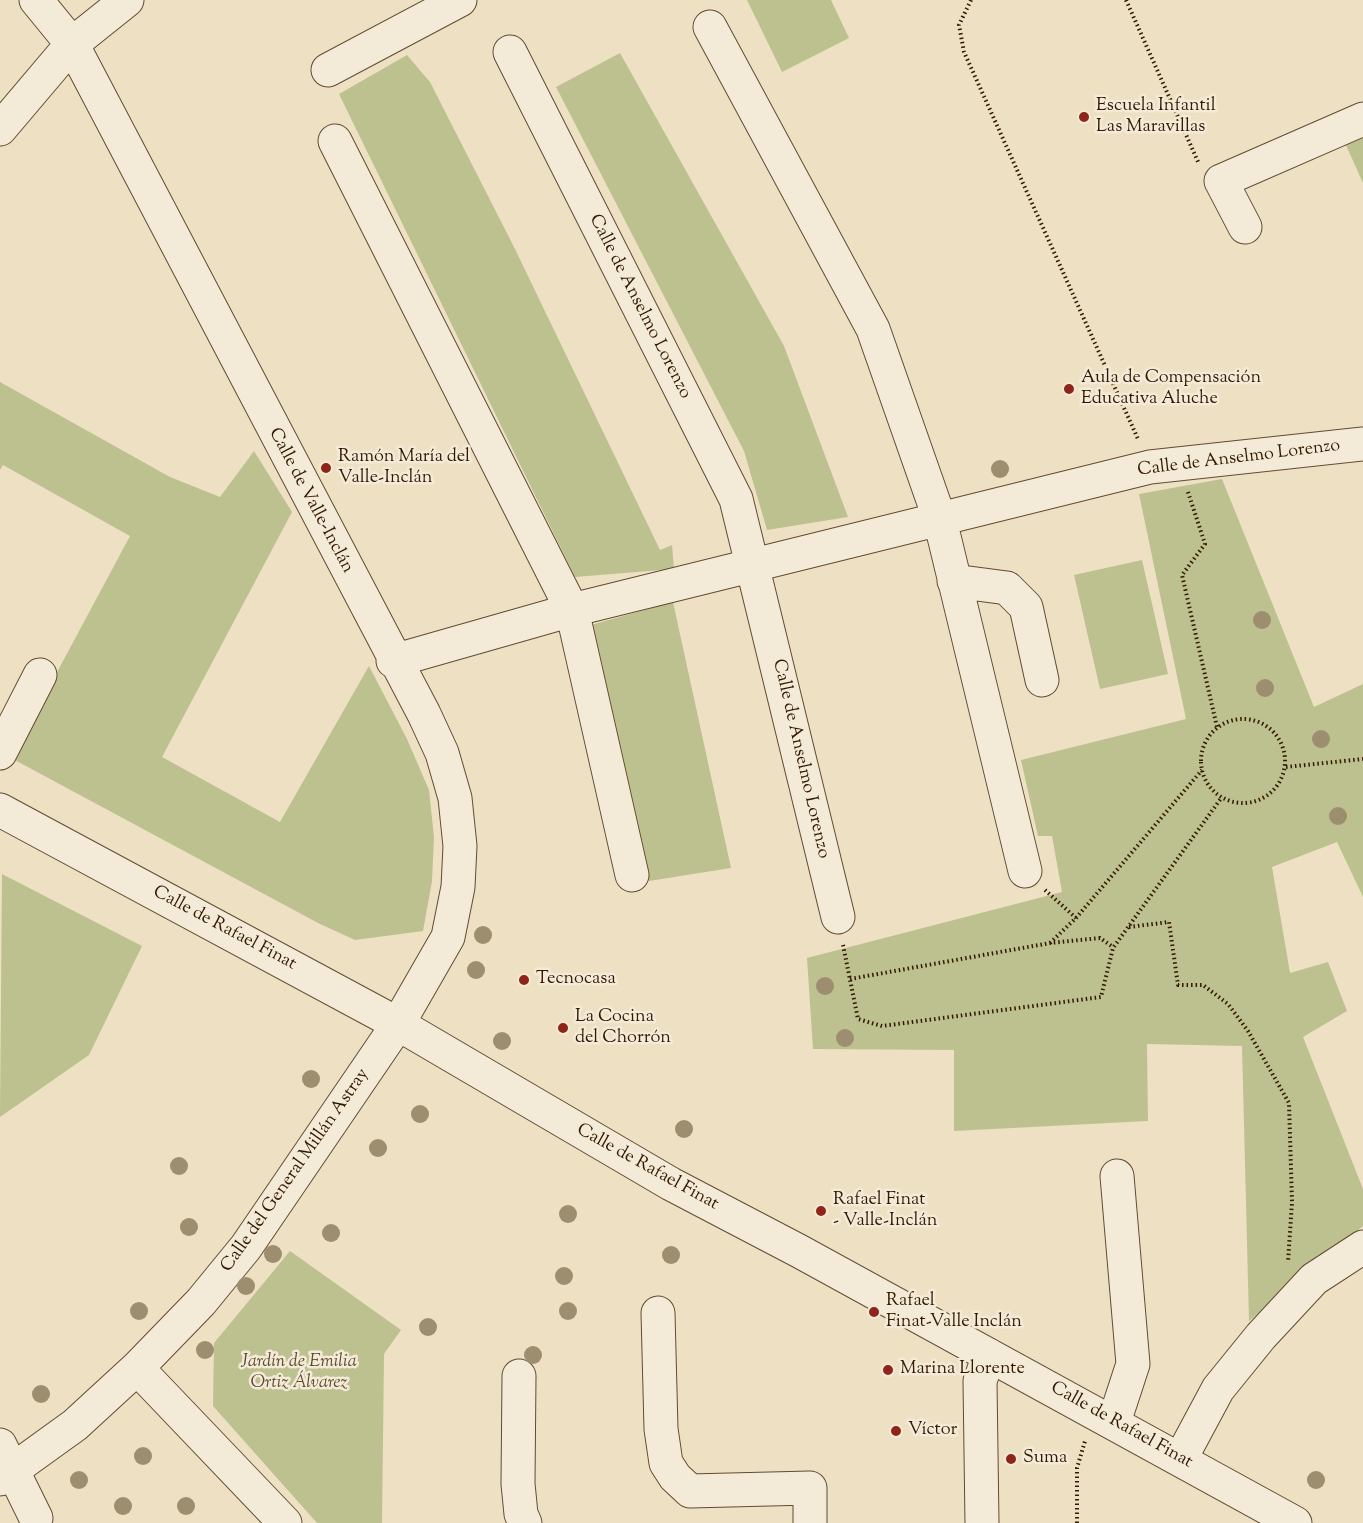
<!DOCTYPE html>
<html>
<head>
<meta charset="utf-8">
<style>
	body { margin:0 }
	canvas { display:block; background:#ede0c3 }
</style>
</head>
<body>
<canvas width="1363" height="1523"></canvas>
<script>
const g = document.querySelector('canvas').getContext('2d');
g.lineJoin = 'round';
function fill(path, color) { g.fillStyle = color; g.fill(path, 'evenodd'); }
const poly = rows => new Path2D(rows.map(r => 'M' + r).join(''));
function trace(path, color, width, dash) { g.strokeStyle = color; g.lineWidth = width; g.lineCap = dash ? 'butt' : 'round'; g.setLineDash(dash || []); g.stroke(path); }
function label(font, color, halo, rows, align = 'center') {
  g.font = font + ' "Sorts Mill Goudy",serif'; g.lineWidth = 5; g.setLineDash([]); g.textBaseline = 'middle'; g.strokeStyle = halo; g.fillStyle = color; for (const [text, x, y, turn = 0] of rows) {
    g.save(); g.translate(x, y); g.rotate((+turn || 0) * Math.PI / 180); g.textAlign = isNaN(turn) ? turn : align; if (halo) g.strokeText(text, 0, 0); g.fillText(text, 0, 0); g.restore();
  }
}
const green = poly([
	[747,0,831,0,849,38,782,72],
	[620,53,784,346,848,517,767,530,744,451,556,87],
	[407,55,430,82,515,249,660,550,672,545,674,569,575,577,339,94],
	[1363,135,1363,183,1345,143],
	[0,382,170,477,220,497,254,451,292,512,162,757,280,822,369,666,407,739,429,790,434,837,432,881,423,931,355,940,318,923,11,758,130,536,3,465,0,470],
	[1222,479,1314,707,1363,684,1363,897,1337,842,1272,867,1290,973,1328,962,1347,1011,1303,1037,1363,1189,1363,1226,1249,1321,1242,1046,1147,1044,1148,1121,954,1131,954,1050,813,1049,807,958,1062,892,1052,836,1038,836,1021,760,1186,719,1139,494],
	[1142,560,1168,674,1100,689,1074,575],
	[673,602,731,868,649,881,591,625],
	[2,874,142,946,89,1055,0,1117],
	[290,1251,401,1330,384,1354,382,1523,317,1523,213,1406,214,1343]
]);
const path = poly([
	[971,0,959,25,964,52,1138,439],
	[1126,0,1199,164],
	[1188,492,1205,544,1182,575,1217,727],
	'1201 761a42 42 0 1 1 84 0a42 42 0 1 1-84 0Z',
	[1286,767,1363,759],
	[1045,890,1076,918],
	[1129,927,1169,922,1178,985,1203,985,1228,1004,1248,1031,1289,1103,1292,1202,1288,1262],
	[1050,943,1076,918,1202,770],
	[843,945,858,1019,882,1026,1101,997,1113,948,1222,797],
	[850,979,1050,943,1100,938,1113,947],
	[1077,1523,1077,1468,1085,1441]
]);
const minor = poly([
	[710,27,873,329,940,520,1025,871],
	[510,52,736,499,838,917],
	[328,70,460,0],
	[0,129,72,44,127,0],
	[335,141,572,610,632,875],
	[1245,227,1221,181,1363,119],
	[954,581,1007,588,1026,607,1042,680],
	[393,661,572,610,1150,467,1363,444],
	[0,753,40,675],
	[0,810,398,1024,671,1184,799,1251,1295,1523],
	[658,1313,661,1429,666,1463,675,1477,690,1491,810,1488,810,1523],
	[137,1368,285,1523],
	[519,1376,518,1484,521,1514,525,1523],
	[1114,1422,1133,1364,1117,1176],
	[0,1445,36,1518],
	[1181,1458,1218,1389,1261,1336,1314,1279,1363,1247],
	[0,1479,75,1425,137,1368,201,1302,246,1247,398,1024,448,937,458,887,460,846,455,798,442,753,424,714,72,44,36,0],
	[982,1523,980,1381,989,1355]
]);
const trees = [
	[1000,469],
	[1262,620],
	[1265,688],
	[1321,739],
	[1338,816],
	[483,935],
	[476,970],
	[825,986],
	[845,1038],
	[502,1041],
	[311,1079],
	[420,1114],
	[684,1129],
	[378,1148],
	[179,1166],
	[568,1214],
	[189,1227],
	[331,1233],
	[273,1254],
	[671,1255],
	[564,1276],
	[246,1286],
	[139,1311],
	[568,1311],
	[428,1327],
	[205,1350],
	[533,1355],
	[41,1394],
	[143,1456],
	[79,1480],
	[1316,1480],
	[123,1506],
	[186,1506]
];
const markers = [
	[1084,117,6,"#8f2418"],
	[1069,389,6,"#8f2418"],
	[326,468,6,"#8f2418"],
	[524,980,6,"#8f2418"],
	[563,1028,6,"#8f2418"],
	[821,1211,6,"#8f2418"],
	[874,1312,6,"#8f2418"],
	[888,1370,6,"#8f2418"],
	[896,1431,6,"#8f2418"],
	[1011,1459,6,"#8f2418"]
];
const poiNames = [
	["Escuela Infantil",1096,107],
	["Las Maravillas",1096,128],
	["Aula de Compensación",1081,379],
	["Educativa Aluche",1081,400],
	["Ramón María del",338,458],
	["Valle-Inclán",338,479],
	["Tecnocasa",536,980],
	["La Cocina",575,1018],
	["del Chorrón",575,1039],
	["Rafael Finat",833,1201],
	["- Valle-Inclán",833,1222],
	["Rafael",886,1302],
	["Finat-Valle Inclán",886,1323],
	["Marina Llorente",900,1370],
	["Víctor",908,1431],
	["Suma",1023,1459]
];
const streetNames = [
	["Calle de Anselmo Lorenzo",639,307,63],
	["Calle de Anselmo Lorenzo",1239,459,-7],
	["Calle de Valle-Inclán",310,501,62],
	["Calle de Anselmo Lorenzo",800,759,77],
	["Calle de Rafael Finat",224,929,28],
	["Calle de Rafael Finat",647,1168,29],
	["Calle del General Millán Astray",296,1171,-55],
	["Calle de Rafael Finat",1121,1426,29]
];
const parkNames = [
	["Jardín de Emilia",299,1363],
	["Ortiz Álvarez",299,1384]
];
fill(green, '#bdc190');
trace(minor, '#624b32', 35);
trace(path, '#341901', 4, [1.5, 3]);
trace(minor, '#f3ebd8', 33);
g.fillStyle = '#9e8e70';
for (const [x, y] of trees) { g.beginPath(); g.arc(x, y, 9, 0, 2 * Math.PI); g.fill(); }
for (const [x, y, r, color] of markers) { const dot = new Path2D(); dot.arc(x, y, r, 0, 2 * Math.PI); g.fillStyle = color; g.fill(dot); trace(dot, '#f3ebd8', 2); }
label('18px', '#341901', '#f3ebd8', poiNames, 'left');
label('18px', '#341901', '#f3ebd8', streetNames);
label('italic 18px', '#5d4b2c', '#f3ebd8', parkNames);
</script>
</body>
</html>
